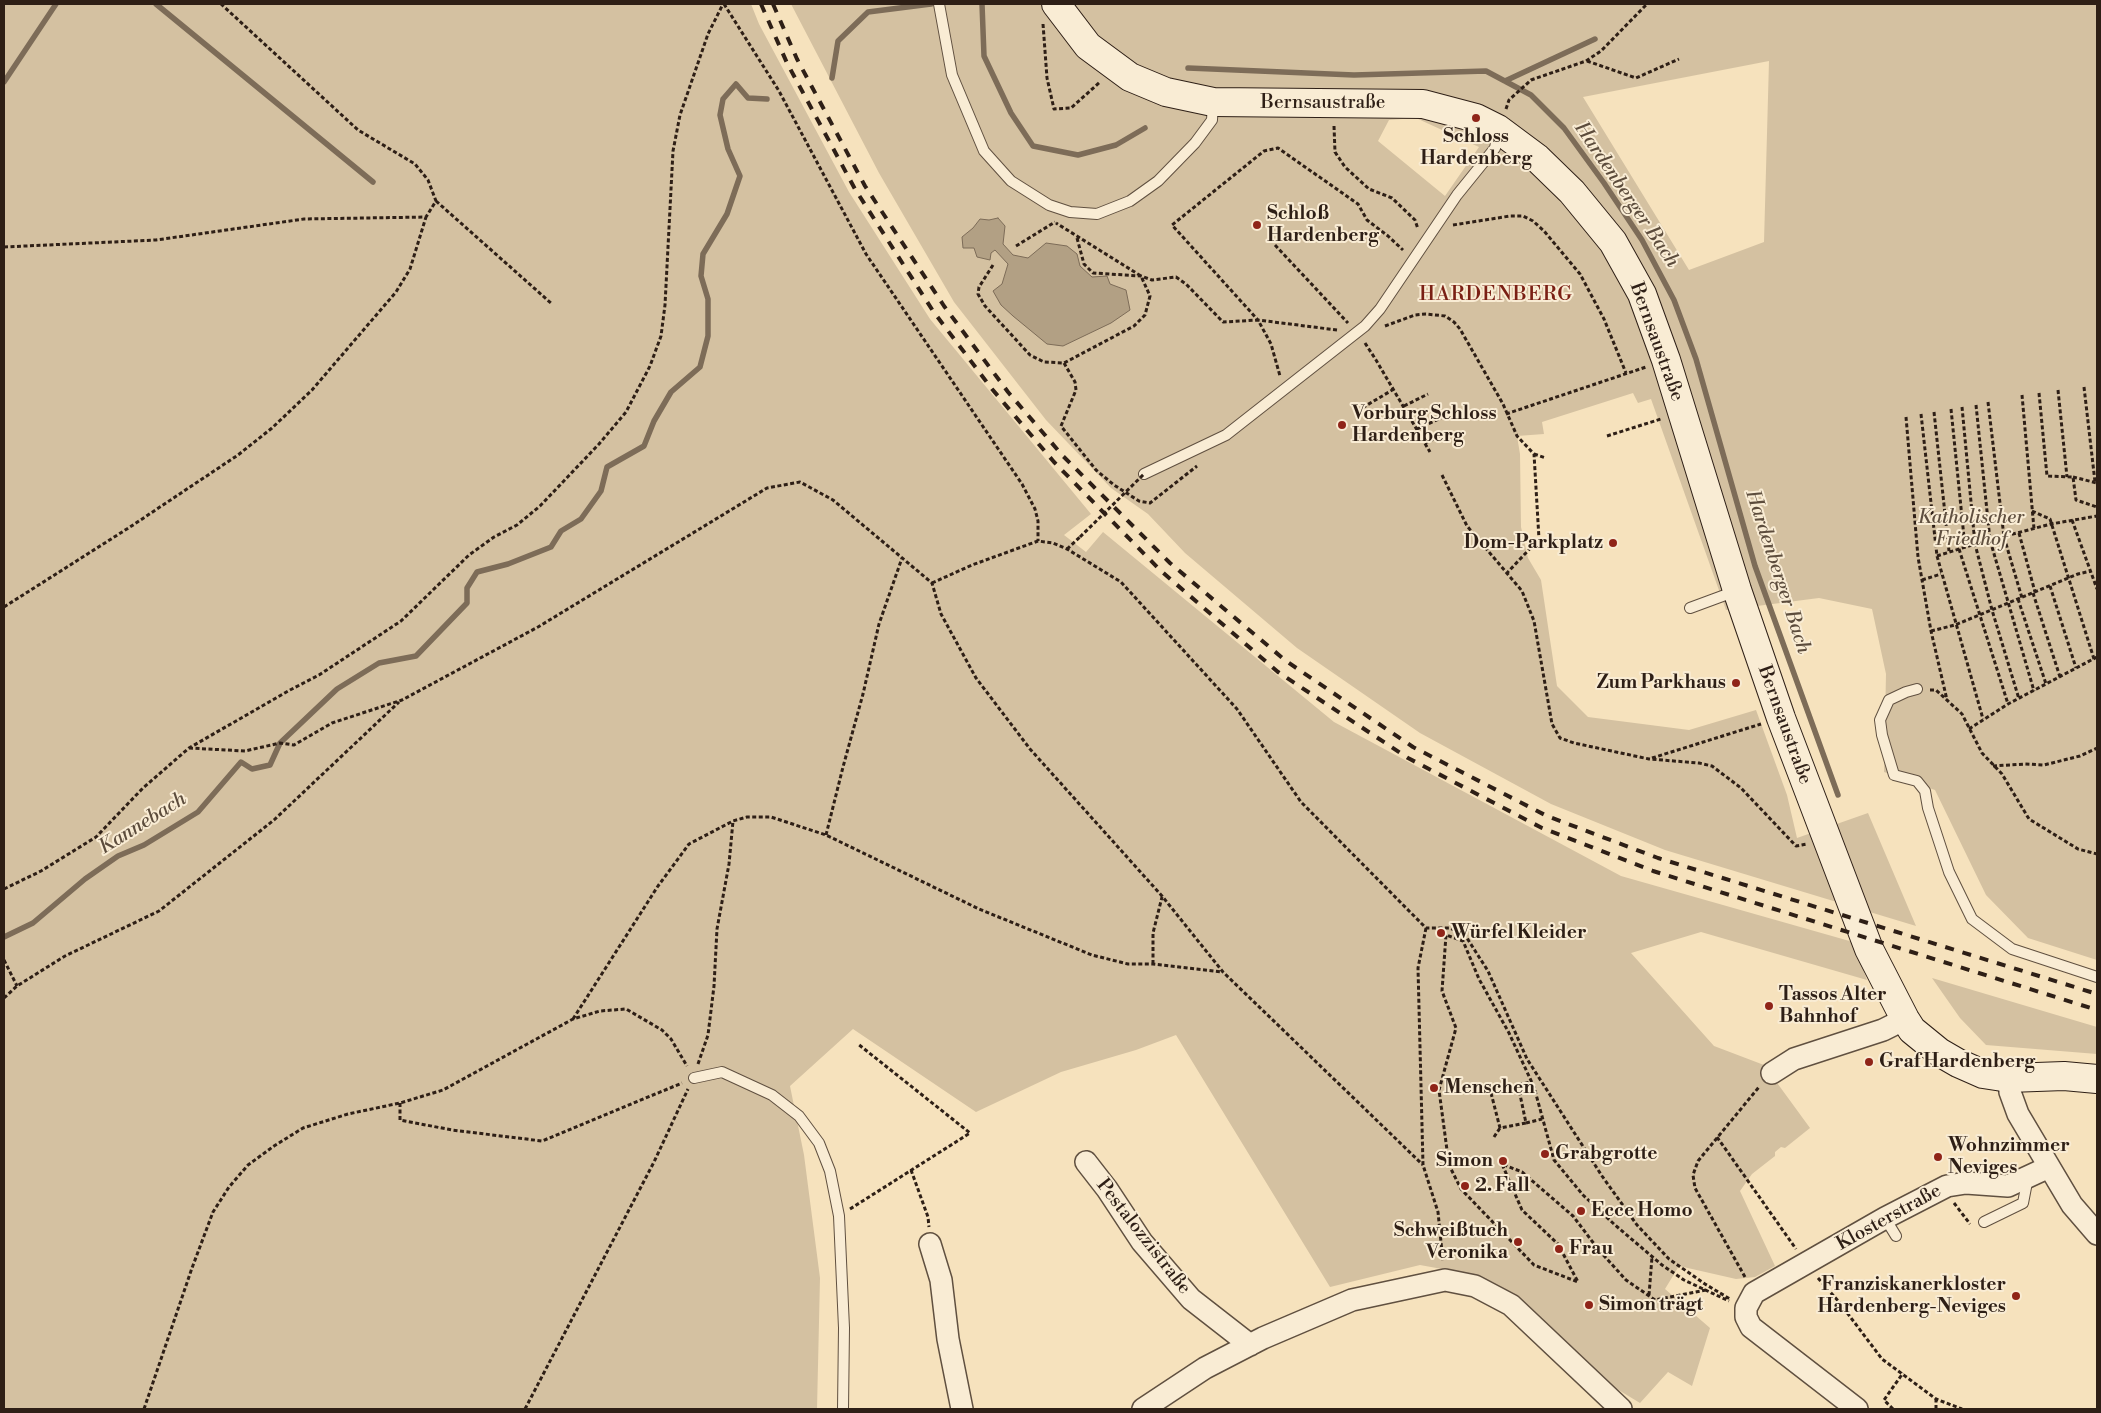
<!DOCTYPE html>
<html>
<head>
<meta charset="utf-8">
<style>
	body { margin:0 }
	#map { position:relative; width:2101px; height:1413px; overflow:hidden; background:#f6e2bd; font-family:"Libre Bodoni",serif }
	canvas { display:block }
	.frame { position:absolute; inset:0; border:5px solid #2e1f16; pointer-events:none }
</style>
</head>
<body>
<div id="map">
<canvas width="2101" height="1413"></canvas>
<div class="frame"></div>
</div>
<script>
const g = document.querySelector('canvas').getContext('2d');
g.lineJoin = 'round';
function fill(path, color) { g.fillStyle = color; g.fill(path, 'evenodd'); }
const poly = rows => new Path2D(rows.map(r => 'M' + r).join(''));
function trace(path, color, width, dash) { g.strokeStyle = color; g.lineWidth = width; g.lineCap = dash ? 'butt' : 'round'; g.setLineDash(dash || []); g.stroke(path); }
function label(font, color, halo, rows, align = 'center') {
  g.font = font + ' "Libre Bodoni",serif'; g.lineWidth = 4; g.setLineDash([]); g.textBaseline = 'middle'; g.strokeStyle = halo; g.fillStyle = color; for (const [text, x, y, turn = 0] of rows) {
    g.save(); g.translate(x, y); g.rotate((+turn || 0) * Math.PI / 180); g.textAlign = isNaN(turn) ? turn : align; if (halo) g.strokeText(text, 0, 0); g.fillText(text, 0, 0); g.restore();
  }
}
const green = poly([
	[4,4,751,4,759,24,849,192,930,319,1091,514,1064,535,1086,552,1103,532,1334,722,1621,876,1853,942,1867,980,1701,932,1631,953,1714,1046,1764,1065,1810,1128,1785,1148,1781,1147,1775,1152,1775,1156,1752,1174,1740,1191,1775,1266,1755,1277,1736,1279,1679,1266,1665,1289,1710,1328,1692,1386,1668,1372,1640,1403,1564,1357,1464,1273,1420,1265,1330,1287,1176,1035,1136,1050,1061,1072,976,1112,853,1029,790,1086,804,1155,820,1278,817,1409,4,1409],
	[791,4,2097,4,2097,960,2028,938,1986,895,1935,790,1884,772,1886,674,1872,609,1819,598,1726,610,1651,399,1638,403,1633,393,1542,422,1544,434,1517,436,1520,454,1521,527,1528,558,1541,580,1557,686,1588,717,1689,730,1756,710,1787,795,1797,838,1868,813,1916,926,1665,850,1551,804,1420,733,1297,648,1185,553,1148,514,1111,488,1046,420,954,302,879,173],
	[1769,61,1764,242,1689,270,1583,97],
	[1416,118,1479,147,1445,196,1378,141,1389,120],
	[1932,978,2097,1027,2097,1054,1986,1045,1960,1018]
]);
const water = poly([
	[998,218,1005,226,1003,244,1013,255,1028,258,1046,243,1067,246,1077,254,1080,266,1092,277,1107,276,1110,284,1126,290,1130,310,1111,323,1063,346,1047,344,1013,316,1001,305,993,291,1002,284,1008,264,995,250,991,253,990,260,977,257,974,248,963,248,962,237,973,228,980,219,989,220,998,218]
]);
const stream = poly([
	[156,4,373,182],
	[982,4,984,56,1011,113,1033,146,1078,155,1116,145,1145,128],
	[1188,68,1354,75,1486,71,1531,95,1564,128,1604,183,1642,240,1674,300,1696,359,1755,566,1838,795],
	[832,78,838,41,868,12,931,4],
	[1505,81,1595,39],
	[4,82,56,4],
	[4,937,33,923,85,879,118,856,144,845,198,812,241,762,252,769,270,765,280,743,337,689,379,663,416,656,467,603,467,588,477,572,508,564,551,547,561,531,581,519,601,491,607,467,644,446,654,421,671,392,700,367,708,336,708,299,701,276,703,254,727,214,740,176,728,149,720,115,723,99,736,84,748,98,767,99]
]);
const path = poly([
	[724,4,779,91,866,254,1022,484,1035,509,1038,521,1038,541],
	[1043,24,1047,78,1054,109,1071,108,1100,82],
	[1587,61,1636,78,1679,59],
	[1506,109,1509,100,1531,80,1586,61,1601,51,1647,4],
	[1334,126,1335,152,1345,167,1369,189,1392,198,1415,220,1418,229],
	[436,201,552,304],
	[1453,225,1510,216,1523,216,1533,221,1544,231,1580,274,1604,319,1626,373],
	[1077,238,1084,264,1093,273,1141,276,1152,280,1176,277,1186,284,1223,322,1258,320,1271,344,1280,376],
	[1275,245,1348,323],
	[1016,246,1055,222],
	[4,247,156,240,304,219,426,217,436,201,428,180,415,164,358,130,221,4],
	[993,265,979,287,978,294,985,306,1030,355,1044,362,1064,363,1134,326,1145,315,1150,296,1141,276,1056,223],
	[1385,326,1415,315,1426,314,1445,316,1454,322,1460,329,1503,404,1517,436,1534,454,1539,539,1507,573],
	[1337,330,1258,320,1172,225,1264,151,1278,148,1358,204,1367,220,1388,236,1403,250],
	[1365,343,1376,360,1430,452],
	[1064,363,1075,382,1076,390,1061,426,1096,470,1114,485,1139,501,1150,503,1197,466],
	[2084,387,2095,482],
	[2058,390,2067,477],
	[2039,393,2047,476,2073,477,2076,500,2097,507],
	[2022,395,2034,529],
	[1988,402,2004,537,2022,598],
	[1976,405,1990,540,2034,691],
	[1404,406,1428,394],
	[1962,407,1975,544,1992,610,2019,699],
	[1951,409,1965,547],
	[1357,411,1394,389],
	[1934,412,1949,551],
	[1506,414,1646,367],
	[1921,414,1937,556,1983,719],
	[1906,417,1918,557,1931,631,1947,700],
	[1417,429,1441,418],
	[1607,436,1661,419],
	[1425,443,1449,432],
	[1534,454,1546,458],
	[1442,475,1467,526,1522,591,1534,621,1552,724,1560,738,1574,743,1649,759,1699,763,1712,766,1741,788,1796,846,1807,844],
	[2073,477,2097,483],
	[2032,511,2050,519,2094,659],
	[2072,520,2097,589],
	[2019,533,2035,592],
	[1067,549,1080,537],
	[1959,549,2008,704],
	[1937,556,1975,544,2051,524,2097,516],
	[1922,580,1941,574],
	[932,583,972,565,1038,541,1053,543,1067,549,1121,582,1237,709,1301,802,1426,928,1450,928,1465,935,1488,971,1527,1059,1602,1176,1637,1225,1669,1259,1705,1284,1730,1299],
	[2050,586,2076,668],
	[2033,593,2060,677],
	[2018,599,2046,684],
	[4,607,130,527,238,455,272,428,312,390,396,292,410,269,426,217],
	[1931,631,1955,625,2078,574,2091,571],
	[1930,690,1936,690,1962,714,1982,753,2002,774,2029,819,2078,849,2097,854],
	[1969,729,2008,704,2097,657],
	[189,748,245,751,280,743,294,745,332,723,402,700,538,627,767,488,800,482,833,500,932,583,941,614,976,678,1030,749,1162,896,1223,972,1423,1165],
	[1652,758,1761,724],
	[1993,766,2025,764,2044,765,2080,756,2097,748],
	[826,835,843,767,863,694,879,624,902,558],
	[4,889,41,871,96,837,143,788,189,748,290,690,319,675,401,621,469,555,494,537,517,525,540,506,599,444,626,412,650,366,661,336,665,305,673,151,680,115,708,34,723,4],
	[1426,928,1418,968,1423,1165,1438,1212,1443,1262],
	[4,960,17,986],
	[1153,964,1153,933,1162,897],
	[4,998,17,986,65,956,159,911,274,820,399,702],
	[573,1019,658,886,689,844,733,821,747,817,771,817,826,835,979,909,1092,955,1128,964,1153,964,1223,972],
	[698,1064,708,1035,714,986,717,929,729,864,733,821],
	[1484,1085,1491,1093],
	[1518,1085,1526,1123,1500,1128,1491,1093,1518,1085,1531,1082],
	[400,1103,400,1120,452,1130,542,1141,682,1083],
	[1526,1123,1542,1119],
	[1494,1137,1500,1128],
	[1717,1137,1796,1249],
	[911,1170,928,1217,929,1227],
	[1954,1203,1970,1224],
	[850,1209,970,1133,858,1044],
	[1745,1277,1695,1188,1693,1175,1698,1161,1759,1087],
	[1818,1278,1839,1302,1882,1359,1936,1399,1962,1409],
	[1706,1290,1655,1300,1626,1280,1598,1249,1573,1216,1522,1172,1502,1164,1522,1210,1558,1244,1578,1282,1534,1265,1461,1189,1449,1165,1439,1090,1456,1028,1442,991,1446,935,1463,941,1479,979,1509,1033,1534,1087,1554,1160,1583,1195,1615,1225,1662,1265,1684,1280,1729,1301],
	[1649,1295,1652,1257],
	[144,1409,192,1268,213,1212,229,1187,248,1165,274,1146,303,1128,348,1114,400,1103,443,1090,573,1019,600,1011,626,1009,662,1030,671,1039,687,1066],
	[525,1409,654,1162,688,1089],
	[1893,1409,1884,1400,1903,1373],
	[1936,1409,1936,1399]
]);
const lane = poly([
	[939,4,952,75,984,151,1011,181,1049,205,1070,212,1097,214,1130,201,1158,181,1195,143,1212,120,1213,103],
	[1144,474,1226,435,1365,326,1380,309,1457,195,1495,148,1498,133],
	[1690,608,1736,591],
	[1917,689,1906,692,1889,700,1880,720,1882,735,1894,775,1917,781,1925,791,1928,808,1949,872,1972,919,2012,949,2097,977],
	[694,1078,722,1072,772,1095,799,1116,819,1143,830,1171,839,1216,844,1328,843,1409],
	[1885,1218,1896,1236],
	[1984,1222,2023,1203,2028,1177]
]);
const street = poly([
	[1772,1073,1794,1059,1883,1030,1905,1019],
	[2009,1078,2010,1092,2018,1114,2072,1205,2097,1234],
	[1086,1162,1107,1189,1142,1242,1191,1299,1250,1345],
	[930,1244,941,1280,948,1339,962,1409],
	[1143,1409,1205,1368,1263,1338,1352,1300,1445,1280,1475,1286,1511,1305,1621,1409],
	[1857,1409,1751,1327,1746,1317,1746,1308,1754,1293,1885,1218,1947,1186,1966,1183,2008,1186,2049,1167]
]);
const secondary = poly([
	[1056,4,1088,46,1130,77,1166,92,1213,102,1423,104,1476,118,1498,129,1537,158,1572,192,1613,242,1642,294,1666,360,1737,590,1781,718,1869,949,1905,1019,1912,1030,1939,1052,1958,1063,1983,1074,2009,1078,2064,1076,2097,1079]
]);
const rail = poly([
	[761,4,787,63,855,189,933,311,992,389,1054,462,1161,571,1278,672,1408,758,1542,828,1653,871,2097,1010],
	[773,4,797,59,865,186,944,306,1008,392,1063,456,1170,563,1286,661,1413,747,1547,816,1658,858,2097,994]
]);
const pathBridge = poly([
	[1080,537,1144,474]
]);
const markers = [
	[1476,118,5,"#8f2418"],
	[1257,225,5,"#8f2418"],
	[1342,425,5,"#8f2418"],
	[1613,543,5,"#8f2418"],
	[1736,683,5,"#8f2418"],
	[1441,933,5,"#8f2418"],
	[1769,1006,5,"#8f2418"],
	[1869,1062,5,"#8f2418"],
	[1434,1088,5,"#8f2418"],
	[1545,1154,5,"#8f2418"],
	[1938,1157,5,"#8f2418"],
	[1503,1161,5,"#8f2418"],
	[1465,1186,5,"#8f2418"],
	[1581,1211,5,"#8f2418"],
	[1518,1242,5,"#8f2418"],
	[1559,1249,5,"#8f2418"],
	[2016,1296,5,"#8f2418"],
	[1589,1305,5,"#8f2418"]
];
const streetNames = [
	["Bernsaustraße",1323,103],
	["Bernsaustraße",1656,342,70],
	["Bernsaustraße",1784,725,70],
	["Klosterstraße",1889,1218,-29],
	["Pestalozzistraße",1143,1237,52]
];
const poiNames = [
	["Schloss",1476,137,"center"],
	["Hardenberg",1476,159,"center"],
	["Schloß",1267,214],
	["Hardenberg",1267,236],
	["Vorburg Schloss",1352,414],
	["Hardenberg",1352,436],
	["Dom-Parkplatz",1603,543,"right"],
	["Zum Parkhaus",1726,683,"right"],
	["Würfel Kleider",1451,933],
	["Tassos Alter",1779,995],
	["Bahnhof",1779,1017],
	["Graf Hardenberg",1879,1062],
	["Menschen",1444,1088],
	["Wohnzimmer",1948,1146],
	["Neviges",1948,1168],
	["Grabgrotte",1555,1154],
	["Simon",1493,1161,"right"],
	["2. Fall",1475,1186],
	["Ecce Homo",1591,1211],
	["Schweißtuch",1508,1231,"right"],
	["Veronika",1508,1253,"right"],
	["Frau",1569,1249],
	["Franziskanerkloster",2006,1285,"right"],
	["Hardenberg-Neviges",2006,1307,"right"],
	["Simon trägt",1599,1305]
];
const parkNames = [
	["Katholischer",1971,518],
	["Friedhof",1971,540]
];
const waterNames = [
	["Hardenberger Bach",1626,195,56],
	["Hardenberger Bach",1777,572,72],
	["Kannebach",143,824,-32]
];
const neighbourhoodNames = [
	["HARDENBERG",1496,295]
];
fill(green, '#d4c1a1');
fill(water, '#b2a084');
trace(water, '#7d6c58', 1);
trace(stream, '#7d6c58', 5.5);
trace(lane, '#605040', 12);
trace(street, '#605040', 24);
trace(secondary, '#2e1f16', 30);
trace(path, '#2e1f16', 3, [4, 2.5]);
trace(lane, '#f9ecd4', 10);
trace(street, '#f9ecd4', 21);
trace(secondary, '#f9ecd4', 28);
trace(rail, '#2e1f16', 4, [9, 9]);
trace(pathBridge, '#2e1f16', 3, [4, 2.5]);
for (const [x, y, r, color] of markers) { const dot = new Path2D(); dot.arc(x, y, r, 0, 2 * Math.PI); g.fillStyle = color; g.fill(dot); trace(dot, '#f9ecd4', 2); }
label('19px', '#2e1f16', '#f9ecd4', streetNames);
label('bold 19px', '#2e1f16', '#f9ecd4', poiNames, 'left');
label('italic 19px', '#605040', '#f9ecd4', parkNames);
label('italic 20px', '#5c4c3c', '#f9ecd4', waterNames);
g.letterSpacing = '1px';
label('20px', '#7a1f14', '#f9ecd4', neighbourhoodNames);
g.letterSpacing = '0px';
</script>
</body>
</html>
